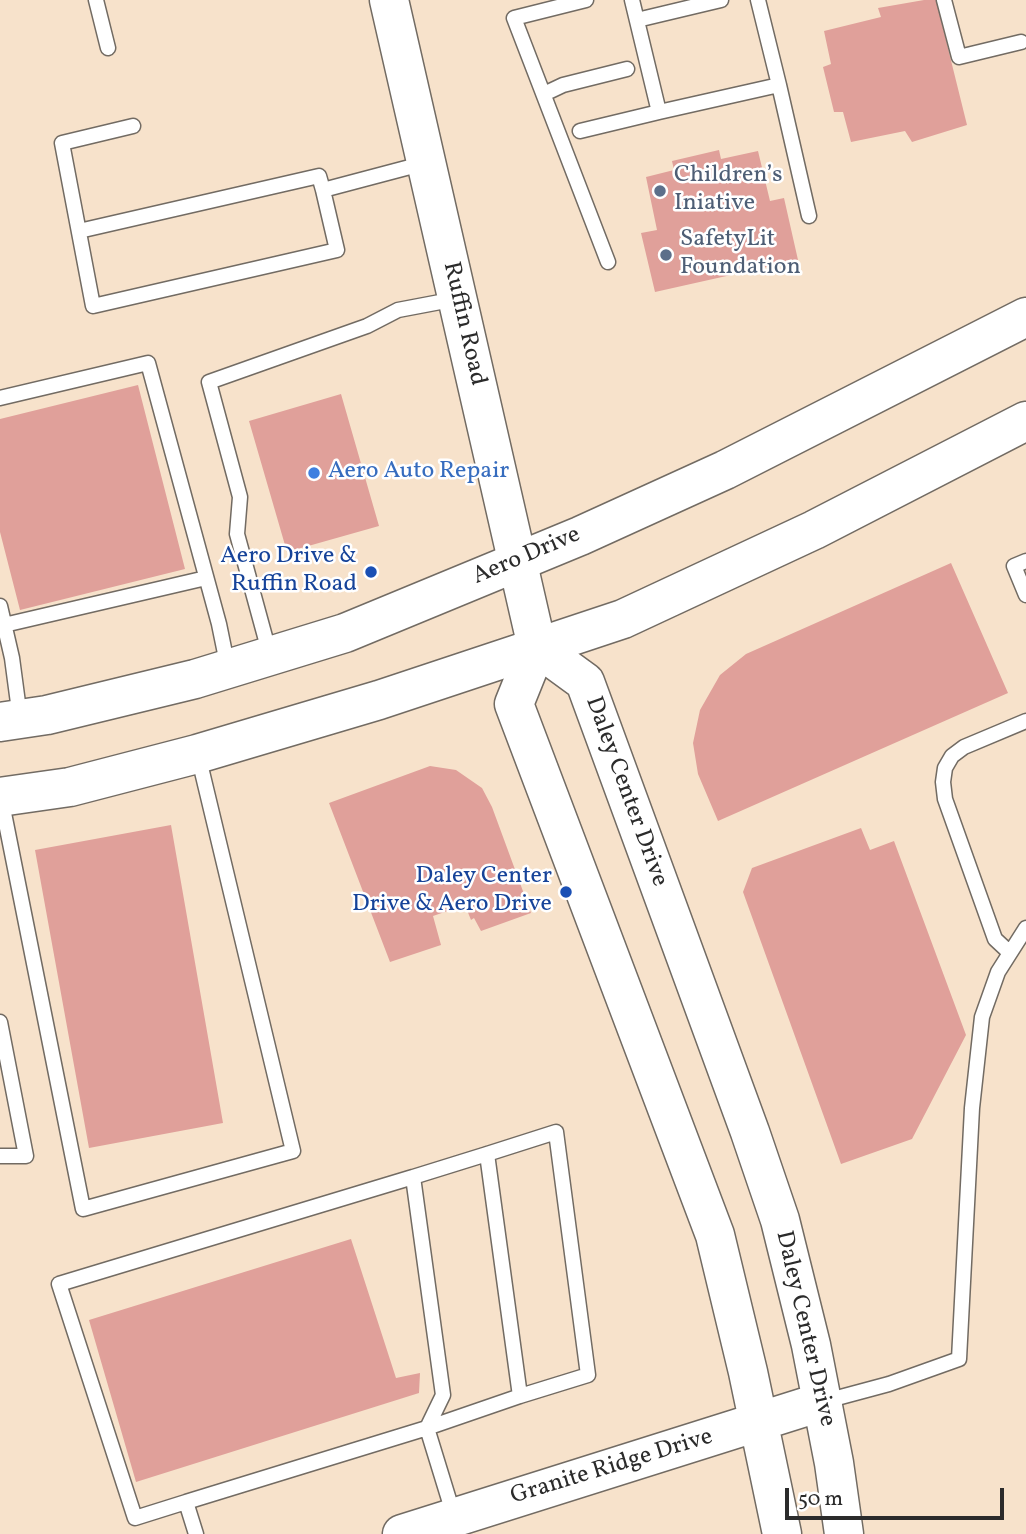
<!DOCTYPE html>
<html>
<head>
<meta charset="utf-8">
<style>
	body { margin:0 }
	#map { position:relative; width:1026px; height:1534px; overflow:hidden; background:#f7e2cb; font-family:Vollkorn,serif }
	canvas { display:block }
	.scale { position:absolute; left:785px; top:1488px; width:219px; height:32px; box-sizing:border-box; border:4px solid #2b2b2b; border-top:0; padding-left:9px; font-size:21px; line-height:24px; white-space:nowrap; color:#2b2b2b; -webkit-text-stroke:5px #fff; paint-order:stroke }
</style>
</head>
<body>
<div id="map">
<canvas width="1026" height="1534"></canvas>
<div class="scale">50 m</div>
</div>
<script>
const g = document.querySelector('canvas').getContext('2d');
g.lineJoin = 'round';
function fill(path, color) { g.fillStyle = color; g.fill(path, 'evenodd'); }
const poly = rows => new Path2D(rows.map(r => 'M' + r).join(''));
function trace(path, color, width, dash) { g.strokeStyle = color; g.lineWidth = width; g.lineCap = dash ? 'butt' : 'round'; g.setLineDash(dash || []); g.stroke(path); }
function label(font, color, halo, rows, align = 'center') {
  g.font = font + ' Vollkorn,serif'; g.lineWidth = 5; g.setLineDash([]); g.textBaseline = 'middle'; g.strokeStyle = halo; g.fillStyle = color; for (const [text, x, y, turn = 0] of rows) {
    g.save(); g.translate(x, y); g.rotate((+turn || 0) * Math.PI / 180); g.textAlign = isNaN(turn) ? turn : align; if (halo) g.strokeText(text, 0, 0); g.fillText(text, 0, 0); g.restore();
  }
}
const building = poly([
	[924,0,936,0,967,125,912,142,905,131,851,142,843,112,834,112,823,67,831,64,824,31,881,17,878,8],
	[719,150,721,159,758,151,770,201,784,198,798,260,655,292,641,233,657,230,646,177,674,170,672,161],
	[138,385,185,569,20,610,0,532,0,419],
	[341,394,379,526,287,552,249,421],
	[951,563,1008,693,718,821,698,774,693,743,700,710,720,675,746,654],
	[430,766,456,770,482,788,492,807,531,913,481,931,474,918,471,920,465,905,433,916,441,945,390,962,329,803],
	[171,825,223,1123,89,1148,35,850],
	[861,828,870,850,894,841,966,1035,912,1139,841,1164,743,892,752,868],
	[351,1239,396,1378,420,1373,419,1393,136,1482,89,1320]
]);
const lane = poly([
	[96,0,108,48],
	[586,0,514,18,608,262],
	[632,0,659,112,779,85,809,216],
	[758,0,779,85],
	[944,0,959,57,1021,42],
	[637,20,721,0],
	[544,94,563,85,627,69],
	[133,126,62,143,93,306,337,250,323,190,425,163],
	[580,131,659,112],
	[79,231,319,176,323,190],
	[0,398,148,363,219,624,228,668],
	[1026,561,1014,566,1026,595],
	[0,606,12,658,20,718],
	[4,625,206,578],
	[270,655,237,534,240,497,209,382,367,326,398,310,456,299],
	[1,798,83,1209,293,1151,198,755],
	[1010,953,995,939,945,799,943,782,945,768,952,756,964,747,1026,721],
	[0,1022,26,1156,0,1156],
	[413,1177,487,1154,556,1132,588,1375,520,1396,487,1154],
	[822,1402,889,1384,959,1359,972,1108,982,1017,998,972,1026,928],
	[427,1428,520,1396],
	[186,1502,135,1518,59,1284,413,1177,443,1395,427,1428],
	[196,1534,186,1502,427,1428,454,1516]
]);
const secondary = poly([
	[389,0,537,647],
	[537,647,585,682,750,1132,780,1220,811,1345,834,1463,844,1534],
	[537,647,514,704,715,1235,748,1372,782,1534],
	[402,1534,821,1402]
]);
const primary = poly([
	[0,722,47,715,195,679,345,633,580,536,725,470,1026,317],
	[0,797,70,787,197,754,379,700,623,619,814,530,1026,421]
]);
const markers = [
	[660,191,7,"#5c6f8a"],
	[666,255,7,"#5c6f8a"],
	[314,473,7,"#3f7fe0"],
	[371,572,7,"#1a4fb4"],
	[566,892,7,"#1a4fb4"]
];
const serviceNames = [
	["Children’s",674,177],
	["Iniative",674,205],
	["SafetyLit",680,241],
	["Foundation",680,269]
];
const streetNames = [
	["Ruffin Road",463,324,77],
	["Aero Drive",527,557,-23],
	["Daley Center Drive",625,792,70],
	["Daley Center Drive",804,1329,77],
	["Granite Ridge Drive",612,1468,-17]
];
const shopNames = [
	["Aero Auto Repair",328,473]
];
const transitNames = [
	["Aero Drive &",357,558],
	["Ruffin Road",357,586],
	["Daley Center",552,878],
	["Drive & Aero Drive",552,906]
];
fill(building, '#e0a09a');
trace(lane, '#726b63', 17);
trace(secondary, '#726b63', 41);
trace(primary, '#726b63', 41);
trace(lane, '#fff', 14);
trace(secondary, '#fff', 38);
trace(primary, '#fff', 38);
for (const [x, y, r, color] of markers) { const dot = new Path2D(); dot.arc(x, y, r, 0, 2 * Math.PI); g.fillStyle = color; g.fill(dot); trace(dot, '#fff', 2.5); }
label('24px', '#4e5e75', '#fff', serviceNames, 'left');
label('24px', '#2b2b2b', '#fff', streetNames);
label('24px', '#366cbe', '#fff', shopNames, 'left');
label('24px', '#164399', '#fff', transitNames, 'right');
</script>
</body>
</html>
